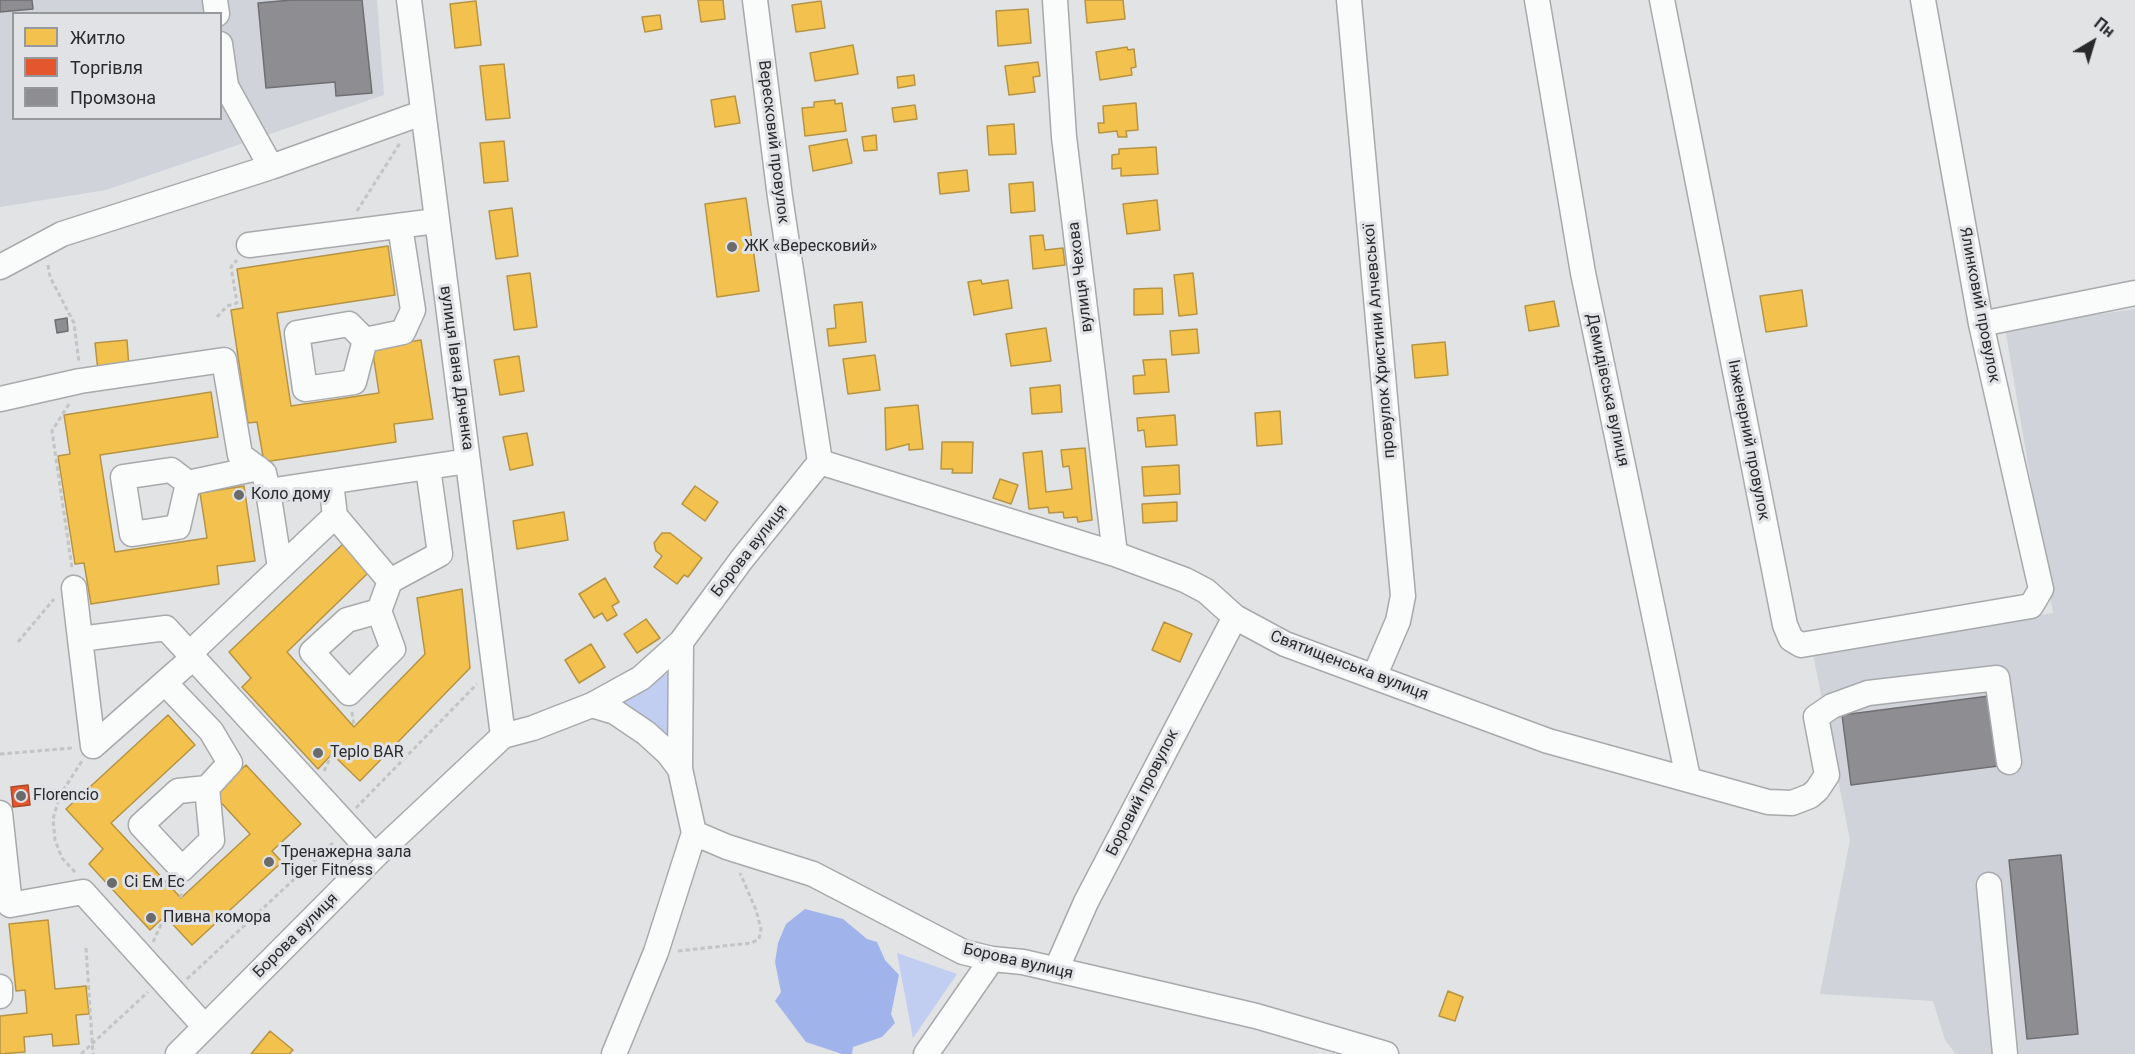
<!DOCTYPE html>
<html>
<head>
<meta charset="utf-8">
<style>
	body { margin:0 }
	#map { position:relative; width:2135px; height:1054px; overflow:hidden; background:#e1e3e5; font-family:Roboto,sans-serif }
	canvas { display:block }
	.legend { position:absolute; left:12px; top:12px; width:210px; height:108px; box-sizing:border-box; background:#e0e2e6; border:2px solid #97989c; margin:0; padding:8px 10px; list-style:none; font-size:18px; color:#2a2a2c }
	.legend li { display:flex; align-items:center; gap:12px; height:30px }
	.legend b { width:30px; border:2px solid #97989c }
	.north { position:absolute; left:2063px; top:12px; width:60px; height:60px; -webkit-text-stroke:4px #e0e2e6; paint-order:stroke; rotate:38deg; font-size:16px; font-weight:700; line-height:24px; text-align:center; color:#2a2a2c }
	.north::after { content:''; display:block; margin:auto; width:21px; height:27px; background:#2a2a2c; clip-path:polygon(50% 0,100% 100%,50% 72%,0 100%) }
</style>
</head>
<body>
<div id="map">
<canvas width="2135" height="1054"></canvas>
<ul class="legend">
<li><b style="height:16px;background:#f2c14e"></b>Житло</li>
<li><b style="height:16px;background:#e4572e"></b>Торгівля</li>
<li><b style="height:16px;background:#8d8d92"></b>Промзона</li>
</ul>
<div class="north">Пн</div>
</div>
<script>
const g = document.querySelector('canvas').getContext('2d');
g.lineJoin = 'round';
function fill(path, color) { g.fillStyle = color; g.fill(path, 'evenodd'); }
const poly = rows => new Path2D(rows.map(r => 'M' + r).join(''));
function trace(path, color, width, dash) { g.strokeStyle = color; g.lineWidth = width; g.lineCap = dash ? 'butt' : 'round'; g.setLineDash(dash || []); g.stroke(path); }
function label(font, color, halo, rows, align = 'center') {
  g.font = font + ' Roboto,sans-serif'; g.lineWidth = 6; g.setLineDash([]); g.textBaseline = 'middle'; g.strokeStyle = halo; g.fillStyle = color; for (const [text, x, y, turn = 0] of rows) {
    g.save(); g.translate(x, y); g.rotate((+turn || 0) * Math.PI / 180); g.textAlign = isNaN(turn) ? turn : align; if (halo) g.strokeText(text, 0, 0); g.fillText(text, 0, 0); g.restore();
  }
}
const built = poly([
	[0,0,377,0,384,95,106,190,0,207],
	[14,14,220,14,220,118,14,118],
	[2135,309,2135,1054,1956,1054,1945,1040,1933,1001,1820,994,1850,840,1813,654,2053,613,2005,328]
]);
const green = poly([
	[670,674,676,747,616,702,659,675],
	[897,953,957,974,913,1038]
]);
const water = poly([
	[805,909,843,919,867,939,877,942,885,960,899,975,891,1014,895,1023,882,1037,853,1047,852,1054,842,1054,806,1042,775,1001,781,992,775,962,778,943,786,924]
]);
const homes = poly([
	[698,0,723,0,725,19,701,22,698,0],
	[1085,0,1123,0,1125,19,1087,23,1085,0],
	[476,1,481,45,455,48,450,4,476,1],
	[821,1,825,28,796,32,792,5,821,1],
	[1028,9,1031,43,998,46,996,11,1028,9],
	[660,15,662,29,645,32,642,17,660,15],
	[853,45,858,74,815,81,810,53,853,45],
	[1127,47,1128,50,1134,49,1136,67,1131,68,1132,75,1100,80,1096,52,1127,47],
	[1038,62,1040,76,1033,77,1035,92,1009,95,1005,66,1038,62],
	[504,64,510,118,486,120,480,66,504,64],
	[914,75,915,85,898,88,897,77,914,75],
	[735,96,740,123,715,127,711,100,735,96],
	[835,100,835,104,842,103,846,131,805,136,802,108,814,107,814,102,835,100],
	[1136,103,1138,130,1126,131,1127,137,1118,137,1117,131,1099,133,1098,123,1104,123,1103,106,1136,103],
	[915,105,917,119,894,122,892,108,915,105],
	[1014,124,1016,154,989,155,987,126,1014,124],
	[876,135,877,150,864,151,862,137,876,135],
	[847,139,852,163,813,171,809,146,847,139],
	[504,141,508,181,484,183,480,143,504,141],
	[1156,147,1158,174,1121,176,1121,168,1112,169,1112,155,1119,154,1119,149,1156,147],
	[967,170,969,191,940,194,938,173,967,170],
	[1033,182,1035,211,1011,213,1009,184,1033,182],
	[746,198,759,291,717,297,705,204,746,198],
	[1157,200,1160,230,1127,234,1123,204,1157,200],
	[512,208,518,256,496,259,489,211,512,208],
	[1043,235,1045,250,1063,248,1065,265,1033,269,1030,236,1043,235],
	[388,246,395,295,277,313,291,406,379,393,372,347,421,340,433,419,394,424,396,442,264,462,257,422,248,423,231,310,243,308,237,269,388,246],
	[530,273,537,327,514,330,507,276,530,273],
	[1193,273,1197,314,1179,316,1174,275,1193,273],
	[981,280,982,284,1008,280,1012,308,974,315,968,282,981,280],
	[1162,288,1163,314,1134,315,1134,289,1162,288],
	[1802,290,1807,326,1766,332,1760,296,1802,290],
	[1554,301,1559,326,1529,331,1525,306,1554,301],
	[862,302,866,342,829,346,827,329,836,328,834,305,862,302],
	[1046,328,1051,361,1011,366,1006,334,1046,328],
	[1197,329,1199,353,1172,355,1170,331,1197,329],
	[127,340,129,368,98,371,95,343,127,340],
	[1445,342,1448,375,1415,378,1412,345,1445,342],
	[875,355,880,390,848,394,843,359,875,355],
	[519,356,524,391,500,395,494,360,519,356],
	[1166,359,1169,392,1134,394,1133,376,1145,375,1143,360,1166,359],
	[1060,385,1062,412,1032,414,1030,388,1060,385],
	[211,392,218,437,100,455,115,552,207,538,200,493,244,486,255,561,217,566,219,584,91,604,84,563,75,564,58,456,70,454,64,415,211,392],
	[918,405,923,449,909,450,909,444,886,450,885,408,918,405],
	[1280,411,1282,444,1257,446,1255,413,1280,411],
	[1175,415,1177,445,1146,447,1144,430,1138,431,1137,418,1175,415],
	[527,433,533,465,510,470,503,437,527,433],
	[942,442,973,442,972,473,952,473,953,469,941,469,942,442],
	[1085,448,1092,520,1078,522,1077,517,1064,518,1063,512,1049,513,1048,507,1029,509,1023,453,1042,451,1046,492,1072,489,1069,466,1063,467,1061,450,1085,448],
	[1179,465,1180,494,1144,496,1142,467,1179,465],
	[1000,479,1018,485,1011,504,993,498,1000,479],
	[695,486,718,502,705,521,682,504,695,486],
	[1177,502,1177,521,1143,523,1142,504,1177,502],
	[564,512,568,540,517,549,513,521,564,512],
	[662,533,670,533,702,558,688,577,684,575,677,584,654,567,662,556,656,551,654,543,662,533],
	[343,544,369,572,287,652,354,727,425,654,417,598,462,589,470,668,360,781,332,754,318,769,242,687,251,678,229,652,343,544],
	[605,578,619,602,612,606,617,615,607,621,602,613,594,618,579,594,605,578],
	[646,619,660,638,637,653,624,634,646,619],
	[1164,622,1192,634,1180,662,1152,650,1164,622],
	[591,644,605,667,579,683,565,660,591,644],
	[168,715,195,745,111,823,181,898,250,834,214,795,246,765,301,824,272,851,282,862,192,945,165,916,150,930,89,864,103,849,66,809,168,715],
	[48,920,55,989,86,986,89,1014,76,1015,79,1044,53,1046,52,1034,24,1037,25,1052,0,1054,0,1016,27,1013,25,990,16,991,9,924,48,920],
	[1448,991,1463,997,1455,1021,1439,1016,1448,991],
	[270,1031,293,1050,289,1054,251,1054,270,1031]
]);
const shops = poly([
	[28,785,30,805,13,807,11,787,28,785]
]);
const industry = poly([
	[0,0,32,0,33,9,0,12,0,0],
	[291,0,362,0,372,93,336,96,335,82,266,88,258,3,291,0],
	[67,318,68,331,57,333,55,320,67,318],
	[1989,696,1998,766,1851,785,1842,715,1989,696],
	[2061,855,2078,1034,2027,1039,2009,860,2061,855]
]);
const path = poly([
	[357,211,400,143],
	[48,265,50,277,74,323,79,363],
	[217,317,227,306,237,303,231,267,237,260],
	[69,404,52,431,72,568],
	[18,642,54,599],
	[352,712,354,727],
	[0,754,73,748],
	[324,771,332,754],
	[356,808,477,684],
	[75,872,62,858,55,840,53,819,60,795,82,761],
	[181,898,181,889],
	[153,942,165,916],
	[86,948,93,1054],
	[678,951,751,943,759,939,761,929,756,910,740,873],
	[187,979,334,842],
	[81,1054,148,992]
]);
const minor = poly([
	[215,0,217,14],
	[409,0,503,736],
	[755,0,780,197,820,462],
	[1055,0,1064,137,1115,554],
	[1349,0,1403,596,1398,621,1374,677],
	[1537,0,1583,273,1688,778],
	[1662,0,1785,625,1791,639,1801,645,2031,606,2041,589,1981,324,1923,0],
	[220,44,226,86,271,167],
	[249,245,436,221],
	[0,267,62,234,271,167,422,113],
	[1981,324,2135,293],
	[365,340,354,382,305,389,297,333,349,324,365,340,403,332,413,310,400,226],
	[0,399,80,381,224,360,240,455,264,473,268,491,468,461],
	[820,462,1115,554,1185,580,1206,591,1235,617,1285,644,1548,741,1768,802,1792,803,1810,796,1817,790,1827,775,1816,717,1832,706,1868,693,1997,678,2009,762],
	[331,482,335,516,390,581,440,554,428,468],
	[188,483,171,470,123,477,132,534,178,527,188,483,258,468],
	[280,568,335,516],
	[74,588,80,639],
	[379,611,393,649,349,693,312,652,347,620,379,611,390,581],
	[190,653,280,568,268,491],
	[165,683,211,731,230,763,207,788,212,840,182,869,141,825,178,791,207,788],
	[592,705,641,678,681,642,742,559,820,462],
	[93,746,80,639,166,628,375,856],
	[93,746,194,657],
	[680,769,681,642],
	[0,813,10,905,83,892,205,1027],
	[1989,885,2005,1054],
	[1056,970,1086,902,1235,617],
	[0,987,0,996],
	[178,1054,375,856,503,736,533,728,592,705,615,712,646,733,668,753,680,769,694,833,727,847,813,874,963,952,992,959,1023,962,1256,1016,1386,1054],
	[614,1054,656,952,694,833],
	[926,1054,992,959]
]);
const markers = [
	[732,247,6,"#6a6b6d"],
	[239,495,6,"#6a6b6d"],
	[318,753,6,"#6a6b6d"],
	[21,796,6,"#6a6b6d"],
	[269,862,6,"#6a6b6d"],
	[112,883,6,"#6a6b6d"],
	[151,918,6,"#6a6b6d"]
];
const streetNames = [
	["Вересковий провулок",773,142,83],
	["вулиця Чехова",1081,277,-97],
	["Ялинковий провулок",1979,305,79],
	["провулок Христини Алчевської",1380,341,-95],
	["вулиця Івана Дяченка",456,368,82],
	["Демидівська вулиця",1607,390,78],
	["Інженерний провулок",1748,440,79],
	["Борова вулиця",750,551,-52],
	["Святищенська вулиця",1349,666,21],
	["Боровий провулок",1143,793,-63],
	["Борова вулиця",296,936,-45],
	["Борова вулиця",1018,962,13]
];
const poiNames = [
	["ЖК «Вересковий»",744,247],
	["Коло дому",251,495],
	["Teplo BAR",330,753],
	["Florencio",33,796],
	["Тренажерна зала",281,853],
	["Tiger Fitness",281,871],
	["Сі Ем Ес",124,883],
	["Пивна комора",163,918]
];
fill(built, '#d0d3da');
fill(green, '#c1cdf1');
fill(water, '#a1b3eb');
fill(homes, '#f2c14e');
trace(homes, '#b69444', 1.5);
fill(shops, '#e4572e');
trace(shops, '#ac4a2d', 1.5);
fill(industry, '#8d8d92');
trace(industry, '#6f6f73', 1.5);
trace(minor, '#a8a9ab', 27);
trace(path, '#c4c4c4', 3, [4.5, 3]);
trace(minor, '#fafbfb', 24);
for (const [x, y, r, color] of markers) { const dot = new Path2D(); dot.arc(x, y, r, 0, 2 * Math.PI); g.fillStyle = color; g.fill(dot); trace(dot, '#e0e2e6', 2); }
label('16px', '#2a2a2c', '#e0e2e6', streetNames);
label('16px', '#2a2a2c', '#e0e2e6', poiNames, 'left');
</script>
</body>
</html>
